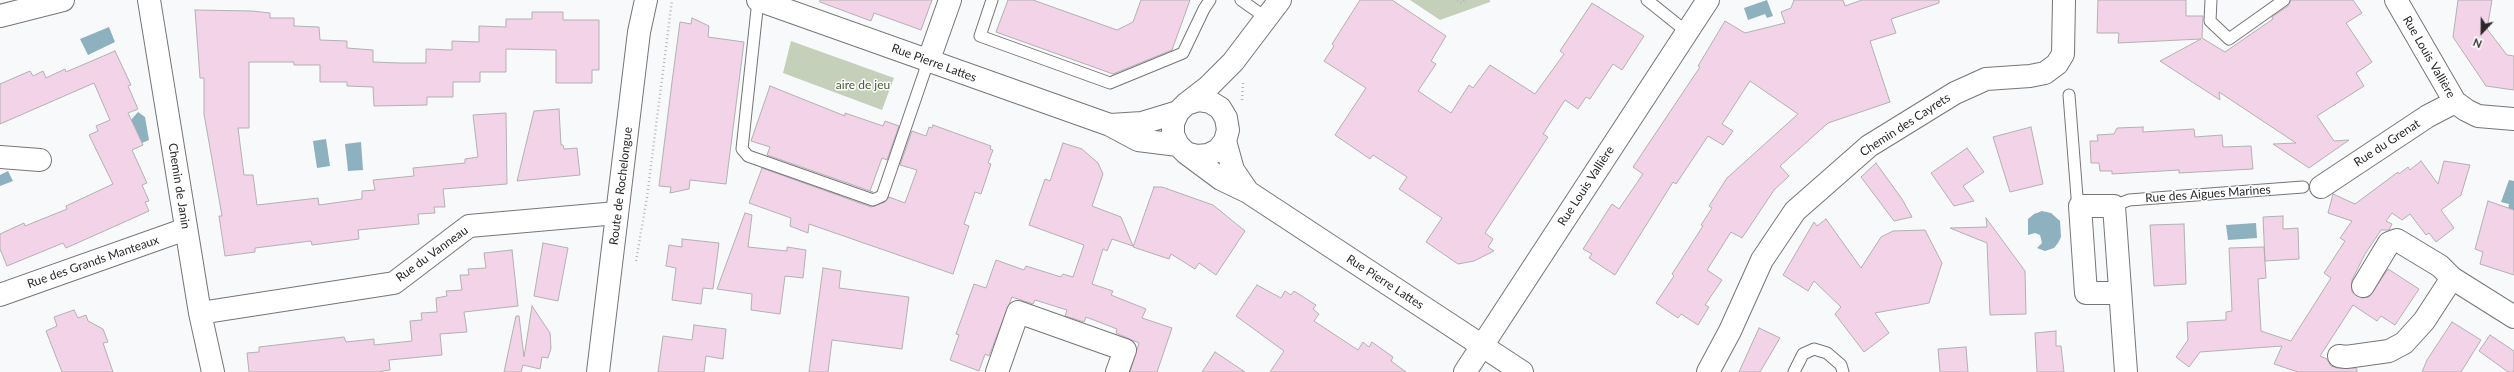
<!DOCTYPE html>
<html>
<head>
<meta charset="utf-8">
<style>
	body { margin:0 }
	#map { position:relative; width:2514px; height:372px; overflow:hidden; background:#f8f9fb; font-family:Lato,sans-serif }
	canvas { display:block }
	.north { position:absolute; left:2462px; top:12px; width:40px; height:40px; -webkit-text-stroke:3px #fff; paint-order:stroke; rotate:202deg; font-size:11px; font-weight:700; line-height:16px; text-align:center; color:#282829 }
	.north::after { content:''; display:block; margin:auto; width:14px; height:18px; background:#282829; clip-path:polygon(50% 0,100% 100%,50% 72%,0 100%) }
</style>
</head>
<body>
<div id="map">
<canvas width="2514" height="372"></canvas>
<div class="north">N</div>
</div>
<script>
const g = document.querySelector('canvas').getContext('2d');
g.lineJoin = 'round';
function fill(path, color) { g.fillStyle = color; g.fill(path, 'evenodd'); }
const poly = rows => new Path2D(rows.map(r => 'M' + r).join(''));
function trace(path, color, width, dash) { g.strokeStyle = color; g.lineWidth = width; g.lineCap = dash ? 'butt' : 'round'; g.setLineDash(dash || []); g.stroke(path); }
function label(font, color, halo, rows, align = 'center') {
  g.font = font + ' Lato,sans-serif'; g.lineWidth = 3; g.setLineDash([]); g.textBaseline = 'middle'; g.strokeStyle = halo; g.fillStyle = color; for (const [text, x, y, turn = 0] of rows) {
    g.save(); g.translate(x, y); g.rotate((+turn || 0) * Math.PI / 180); g.textAlign = isNaN(turn) ? turn : align; if (halo) g.strokeText(text, 0, 0); g.fillText(text, 0, 0); g.restore();
  }
}
const green = poly([
	[1410,0,1490,0,1490,2,1440,20],
	[791,41,894,78,882,110,783,73]
]);
const water = poly([
	[1767,0,1773,16,1767,18,1765,14,1748,20,1744,8],
	[109,27,115,42,88,55,80,39],
	[138,112,145,117,149,140,142,143,131,120],
	[326,139,330,166,317,168,313,141],
	[361,142,363,170,348,171,345,144],
	[8,171,13,181,0,186,0,175],
	[2509,180,2514,181,2514,212,2508,210,2509,204,2501,202],
	[2042,211,2051,213,2060,221,2061,237,2058,243,2054,248,2045,251,2037,248,2042,243,2040,235,2035,233,2028,235,2028,219,2034,214],
	[2256,223,2257,238,2228,240,2226,225]
]);
const building = poly([
	[820,0,932,0,921,30,874,13,871,21,820,2,820,0],
	[1008,0,1033,0,1117,30,1133,22,1141,0,1190,0,1172,50,1113,74,996,32,1008,0],
	[1360,0,1392,0,1446,36,1431,61,1436,64,1418,91,1451,113,1469,85,1473,88,1490,65,1535,94,1564,54,1560,51,1592,3,1644,36,1622,70,1613,64,1590,99,1586,97,1578,109,1565,100,1543,134,1548,137,1485,233,1493,239,1488,247,1494,251,1474,261,1458,264,1426,242,1442,218,1399,189,1407,177,1373,155,1370,159,1335,135,1366,88,1324,61,1334,46,1332,44,1360,0],
	[1794,0,1843,0,1845,6,1862,0,1939,0,1939,3,1891,19,1896,33,1870,41,1890,102,1828,123,1780,166,1789,176,1774,190,1742,238,1731,232,1707,270,1722,280,1705,305,1709,307,1698,325,1681,314,1678,318,1656,303,1674,276,1672,274,1703,226,1701,225,1712,208,1709,206,1727,178,1798,114,1750,81,1722,124,1733,131,1723,145,1708,136,1676,184,1673,182,1615,275,1589,258,1592,254,1583,249,1612,204,1619,209,1643,174,1633,167,1700,67,1698,66,1725,21,1745,33,1785,23,1781,12,1791,8,1794,0],
	[2098,0,2186,0,2186,16,2203,16,2202,38,2225,52,2273,19,2272,17,2288,6,2291,0,2353,0,2362,13,2346,23,2372,62,2356,73,2364,86,2317,116,2334,141,2349,140,2309,168,2273,144,2296,143,2219,92,2220,100,2160,61,2201,39,2118,43,2119,33,2097,33,2098,0],
	[2458,0,2492,0,2487,29,2507,55,2514,56,2514,90,2486,86,2453,37,2458,0],
	[195,10,252,11,270,13,270,18,294,18,294,26,319,27,320,40,347,41,347,48,373,50,373,62,400,63,426,63,426,49,452,50,452,41,479,42,479,26,506,27,506,19,532,19,532,12,563,12,563,20,599,20,599,70,592,70,592,83,556,83,556,50,506,49,506,72,480,72,480,82,453,82,453,97,427,97,427,105,374,106,373,87,347,86,347,82,320,82,320,65,294,65,294,62,249,62,249,128,238,128,244,175,253,175,257,205,318,198,319,205,362,199,362,191,375,190,373,180,414,176,413,168,465,163,465,159,478,157,473,115,506,113,507,184,443,189,445,207,434,207,435,213,418,214,419,224,358,230,359,239,312,245,311,241,255,248,255,252,225,256,219,216,222,216,204,114,204,78,200,78,195,10],
	[692,18,709,26,708,37,744,42,726,184,690,180,689,189,670,193,671,187,659,186,672,82,680,22,691,24,692,18],
	[115,51,131,85,128,86,138,109,128,113,143,145,132,150,147,183,142,185,149,201,145,202,149,211,66,248,63,243,7,266,0,249,0,234,24,223,25,226,67,209,66,206,113,184,89,135,98,131,96,126,110,120,94,83,0,124,0,84,30,71,33,76,43,71,46,78,65,69,66,72,115,51],
	[770,86,845,116,845,113,883,126,885,121,899,126,887,160,882,158,870,191,873,192,767,155,770,147,751,141,770,86],
	[559,109,561,145,563,145,564,149,577,148,580,175,517,181,534,111,559,109],
	[933,125,991,146,990,149,993,150,988,163,991,164,981,194,975,192,964,224,969,226,953,274,809,224,808,233,790,226,791,218,749,203,762,168,871,207,885,202,889,197,905,203,917,170,900,165,912,131,926,136,929,127,932,128,933,125],
	[2031,127,2043,184,2010,192,1993,137,2031,127],
	[2143,127,2143,132,2194,129,2195,137,2222,135,2223,147,2251,146,2253,169,2179,173,2179,170,2112,174,2112,171,2100,171,2099,163,2091,163,2090,141,2098,141,2097,135,2114,134,2117,128,2143,127],
	[1063,143,1082,149,1098,163,1103,174,1092,206,1121,217,1133,246,1112,239,1107,251,1103,249,1092,284,1113,291,1111,295,1146,309,1142,318,1172,328,1157,372,1130,372,1139,343,1116,333,1117,329,1086,317,1084,322,1065,316,1067,310,1035,300,1033,304,1012,297,989,356,985,354,979,371,950,360,959,335,956,334,974,284,986,288,996,260,1024,270,1026,266,1061,277,1063,274,1073,277,1084,245,1029,225,1045,179,1050,181,1063,143],
	[1967,148,1984,172,1963,186,1974,201,1954,206,1931,173,1967,148],
	[2421,161,2438,184,2444,161,2470,165,2461,195,2441,210,2454,228,2436,242,2429,233,2426,235,2410,214,2402,220,2392,213,2386,221,2392,224,2389,230,2381,230,2365,254,2352,280,2352,292,2362,298,2369,297,2388,269,2419,289,2395,325,2381,316,2377,321,2353,305,2320,356,2327,359,2331,366,2337,368,2355,368,2357,369,2357,372,2298,372,2274,364,2282,346,2200,352,2189,367,2176,357,2188,340,2187,322,2226,320,2226,312,2232,311,2229,248,2264,247,2266,278,2258,279,2261,331,2291,341,2331,278,2324,273,2345,241,2340,238,2352,221,2328,213,2333,194,2355,204,2398,172,2399,174,2408,167,2410,170,2421,161],
	[1876,163,1902,199,1912,217,1894,221,1861,177,1876,163],
	[1154,187,1162,187,1213,205,1245,231,1216,275,1199,263,1195,269,1171,254,1169,259,1133,247,1154,187],
	[2488,201,2514,210,2514,275,2480,264,2483,252,2475,249,2488,201],
	[745,213,752,215,748,247,787,251,787,247,806,250,803,278,785,276,780,314,751,310,752,294,717,289,745,213],
	[2283,216,2283,229,2298,228,2299,259,2265,261,2263,217,2283,216],
	[1986,218,2025,271,2026,314,1990,315,1987,243,1950,228,1987,227,1986,218],
	[1826,219,1861,268,1881,237,1893,231,1925,230,1942,263,1929,303,1875,313,1889,333,1864,352,1835,314,1841,307,1814,281,1808,291,1783,275,1814,222,1817,226,1826,219],
	[2184,224,2186,284,2154,286,2150,225,2184,224],
	[682,239,719,243,713,289,703,288,701,304,672,300,676,268,666,266,669,245,682,247,682,239],
	[543,243,568,248,558,301,534,296,543,243],
	[512,250,518,306,464,312,467,332,440,334,442,355,389,360,390,370,378,372,249,372,247,353,259,352,259,347,344,337,346,342,374,339,374,345,412,341,410,321,422,320,421,313,437,312,436,298,447,296,446,291,462,290,460,275,469,275,468,269,486,268,484,253,512,250],
	[823,268,841,271,839,288,909,297,902,349,832,340,828,372,809,372,823,268],
	[1257,285,1281,298,1285,291,1291,295,1294,291,1316,305,1313,309,1319,314,1314,321,1358,350,1363,342,1369,347,1372,342,1393,357,1391,361,1406,372,1270,372,1284,351,1236,316,1257,285],
	[532,306,550,333,551,348,548,358,542,357,540,369,523,365,521,372,504,372,516,316,519,316,524,357,532,306],
	[74,310,78,318,86,315,88,321,103,329,108,342,103,343,113,372,62,372,46,331,57,326,54,317,74,310],
	[2452,322,2481,340,2461,372,2422,372,2427,360,2452,322],
	[694,325,726,329,723,359,706,356,704,372,658,372,663,336,692,340,694,325],
	[1759,328,1780,338,1760,372,1739,372,1759,328],
	[2056,331,2056,346,2061,346,2064,372,2037,372,2035,333,2056,331],
	[2490,335,2514,351,2514,372,2508,372,2479,351,2490,335],
	[1966,347,1968,372,1940,372,1938,349,1966,347],
	[1215,352,1245,372,1202,372,1215,352]
]);
const path = poly([
	[1457,0,1461,3,1465,0],
	[1242,100,1243,83],
	[636,261,647,197,672,0]
]);
const service = poly([
	[758,0,742,149,748,156,873,200,882,196,928,62],
	[992,0,980,36,1110,83,1183,53,1204,9,1210,0],
	[1241,0,1265,17],
	[1647,0,1687,32],
	[2211,0,2210,21,2229,39,2284,0],
	[2069,95,2077,197,2080,206],
	[2114,206,2129,200,2303,187],
	[1794,372,1803,354,1814,349,1827,353,1841,365,1843,372]
]);
const minor = poly([
	[149,0,200,313,213,372],
	[758,0,1110,125,1138,140,1178,145],
	[2396,0,2455,102,2466,110,2478,116,2514,119],
	[0,16,63,0],
	[928,62,950,0],
	[1186,104,1198,100,1210,102,1220,108,1226,118,1228,130,1225,141,1218,150,1208,155,1197,156,1186,153,1178,145,1173,135,1173,123,1178,112,1186,104,1208,87,1233,62,1280,0],
	[1110,125,1142,123,1178,112],
	[1225,141,1233,170,1248,192],
	[1186,153,1221,179,1248,192,1522,372],
	[0,157,40,160],
	[2321,187,2428,116,2455,102],
	[2363,286,2389,243,2397,240,2440,266,2452,278],
	[2120,293,2086,293,2080,206,2114,206,2126,372],
	[0,295,186,229],
	[200,313,394,283,469,226,617,213],
	[2339,356,2346,357,2389,351,2404,343,2424,321,2452,278,2514,317],
	[997,372,1018,312,1125,350,1117,372],
	[1465,372,1708,0],
	[1708,372,1730,331,1762,260,1795,211,1869,146,1955,93,1986,79,2030,76,2045,73,2057,64,2063,54,2064,0]
]);
const secondary = poly([
	[598,372,639,32,646,0]
]);
const streetNames = [
	["Rue Louis Vallière",2429,57,60],
	["Rue Pierre Lattes",934,63,20],
	["Chemin des Cayrets",1905,125,-33],
	["Rue du Grenat",2387,143,-33],
	["Chemin de Janin",179,186,81],
	["Route de Rochelongue",621,186,-83],
	["Rue Louis Vallière",1586,186,-57],
	["Rue des Aigues Marines",2208,194,-4],
	["Rue du Vanneau",432,254,-36],
	["Rue des Grands Manteaux",93,262,-19],
	["Rue Pierre Lattes",1385,282,33]
];
const parkNames = [
	["aire de jeu",863,85]
];
fill(green, '#c4d0b9');
fill(water, '#8db1bf');
fill(building, '#f3d3e7');
trace(building, '#b3b0b2', 1);
trace(service, '#767678', 13);
trace(minor, '#767678', 24);
trace(secondary, '#767678', 24);
trace(path, '#b6b7b9', 2.5, [1, 3]);
trace(service, '#fff', 11);
trace(minor, '#fff', 22);
trace(secondary, '#fff', 22);
label('12px', '#282829', '#fff', streetNames);
label('12px', '#445a2d', '#fff', parkNames);
</script>
</body>
</html>
